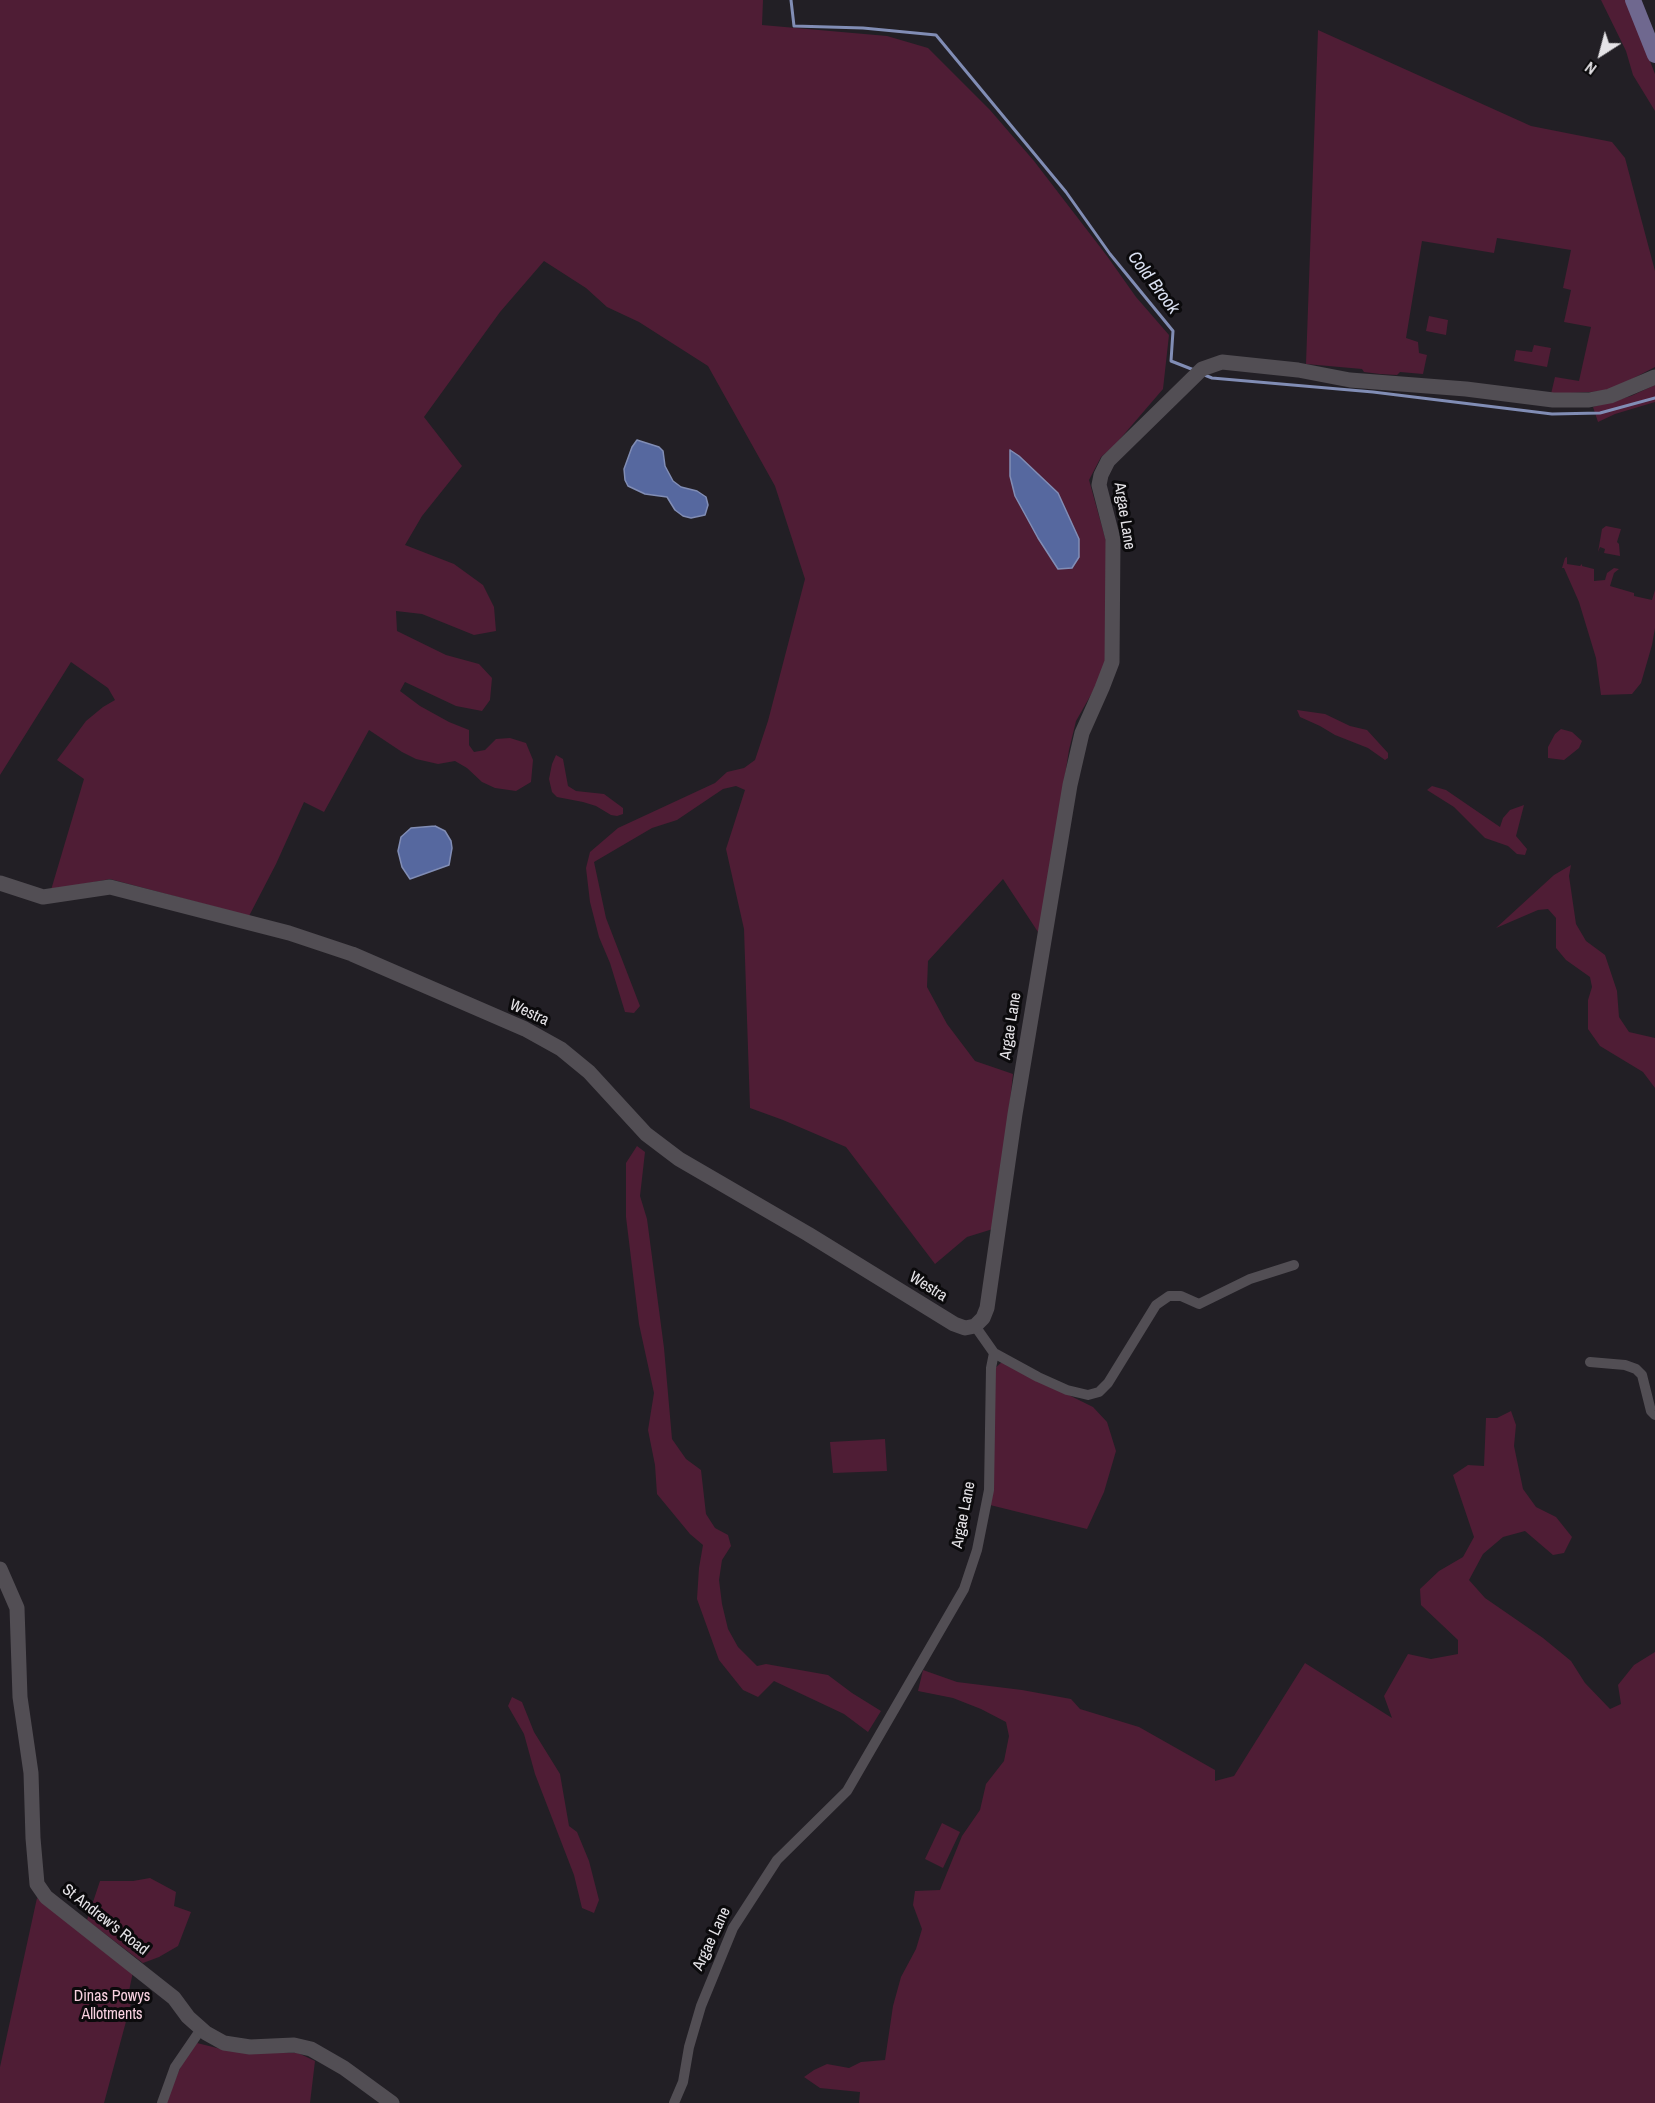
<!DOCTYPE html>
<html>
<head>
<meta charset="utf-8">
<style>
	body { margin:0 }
	#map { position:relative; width:1655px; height:2103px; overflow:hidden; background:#221f25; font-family:"Archivo Narrow",sans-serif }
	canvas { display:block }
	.north { position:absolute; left:1571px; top:24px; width:60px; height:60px; -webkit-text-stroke:4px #0b0a0c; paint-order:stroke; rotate:216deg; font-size:16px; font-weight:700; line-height:24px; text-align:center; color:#e5e3e7 }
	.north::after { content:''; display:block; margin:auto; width:21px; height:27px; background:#e5e3e7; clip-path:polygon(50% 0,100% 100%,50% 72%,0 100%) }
</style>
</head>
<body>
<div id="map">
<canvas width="1655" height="2103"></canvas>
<div class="north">N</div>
</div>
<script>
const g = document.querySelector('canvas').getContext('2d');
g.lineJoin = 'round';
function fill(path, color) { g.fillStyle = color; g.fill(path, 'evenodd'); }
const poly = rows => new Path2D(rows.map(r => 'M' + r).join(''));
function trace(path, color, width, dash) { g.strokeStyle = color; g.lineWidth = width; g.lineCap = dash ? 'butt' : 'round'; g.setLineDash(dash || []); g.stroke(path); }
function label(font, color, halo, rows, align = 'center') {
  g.font = font + ' "Archivo Narrow",sans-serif'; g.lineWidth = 6; g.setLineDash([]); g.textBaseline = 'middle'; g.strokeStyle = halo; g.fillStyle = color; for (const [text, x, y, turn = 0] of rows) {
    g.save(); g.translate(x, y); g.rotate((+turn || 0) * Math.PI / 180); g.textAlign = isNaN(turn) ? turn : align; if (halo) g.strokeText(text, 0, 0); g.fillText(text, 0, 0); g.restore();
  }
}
const green = poly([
	[0,0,763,0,762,25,887,36,928,48,990,110,1034,161,1107,256,1136,297,1169,335,1163,389,1114,446,1101,457,1089,480,1106,541,1109,663,1076,721,1069,750,1040,935,1003,879,928,961,927,987,947,1024,975,1061,1013,1074,996,1228,967,1237,935,1264,846,1147,783,1120,750,1108,744,929,726,849,745,790,736,786,723,789,677,820,652,828,594,862,606,918,640,1006,634,1013,625,1012,610,963,599,937,590,902,586,868,590,852,618,828,715,783,727,772,744,768,755,760,768,721,805,579,775,486,708,366,639,322,607,307,586,288,544,261,500,312,424,417,462,466,422,516,405,545,454,564,483,585,494,607,496,631,474,635,422,614,396,611,397,631,446,655,479,664,492,678,490,700,482,711,456,706,405,682,400,691,420,706,449,722,469,730,469,745,474,752,485,750,496,739,510,738,526,743,533,760,531,782,516,791,495,788,482,782,467,768,455,761,438,764,416,759,402,752,369,730,324,812,304,802,276,864,249,916,110,879,51,890,84,779,57,760,86,721,103,707,115,700,108,688,71,662,0,775],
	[1601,0,1626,0,1655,74,1655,111,1633,75,1626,51],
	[1318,30,1531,126,1612,142,1625,158,1655,271,1655,367,1609,391,1551,394,1555,377,1579,381,1591,327,1564,322,1571,290,1563,288,1571,250,1497,238,1494,253,1422,241,1406,338,1418,342,1419,353,1427,355,1423,374,1400,372,1397,375,1380,374,1364,372,1362,369,1306,364],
	[1429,316,1448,320,1446,335,1426,331],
	[1534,345,1551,348,1547,367,1514,361,1516,350,1532,352],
	[1655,385,1655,402,1615,414,1598,422,1593,407,1631,396],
	[1606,526,1621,529,1617,542,1619,544,1620,556,1604,553,1605,549,1600,547,1598,552,1602,529],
	[1567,557,1567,564,1580,566,1582,564,1582,566,1594,569,1594,581,1605,580,1607,573,1614,568,1619,569,1614,573,1610,586,1634,593,1634,596,1652,600,1655,590,1655,628,1652,645,1641,683,1632,694,1601,695,1596,658,1579,602,1564,568,1562,568,1565,558],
	[1297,710,1325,714,1350,726,1367,730,1388,753,1388,758,1385,760,1368,748,1335,735,1320,726,1300,717],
	[1561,729,1572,732,1582,741,1579,748,1564,760,1548,758,1548,747,1555,734],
	[556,755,563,759,568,786,576,791,604,794,623,808,623,814,617,816,611,815,596,806,583,802,557,797,552,792,549,779,552,764],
	[1432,786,1446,790,1500,827,1503,818,1510,810,1524,805,1516,836,1527,849,1525,855,1517,854,1508,846,1485,838,1454,807,1427,790],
	[1571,865,1569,876,1576,924,1586,941,1605,955,1617,991,1619,1017,1629,1032,1655,1038,1655,1088,1643,1072,1600,1046,1588,1029,1588,1000,1592,987,1590,977,1566,960,1556,948,1556,918,1548,909,1538,910,1496,928,1554,875],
	[637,1146,645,1152,640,1196,647,1219,664,1348,672,1439,686,1459,701,1470,706,1514,715,1528,728,1535,731,1546,722,1560,719,1580,722,1604,728,1629,738,1647,757,1666,766,1664,828,1675,852,1693,881,1711,868,1732,844,1714,774,1681,758,1697,743,1690,719,1660,697,1599,699,1568,703,1545,690,1534,657,1494,655,1465,648,1430,654,1393,639,1324,626,1217,626,1163],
	[1002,1362,1093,1407,1107,1422,1116,1451,1104,1492,1087,1529,990,1505,995,1368],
	[1511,1411,1516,1425,1514,1446,1523,1489,1536,1507,1556,1517,1572,1537,1564,1553,1553,1555,1525,1531,1503,1537,1483,1554,1469,1580,1485,1598,1543,1638,1571,1661,1585,1683,1610,1709,1621,1704,1618,1685,1634,1665,1655,1652,1655,2103,859,2103,860,2092,820,2088,804,2077,814,2070,827,2064,849,2068,861,2062,885,2060,893,2006,901,1977,916,1949,922,1929,913,1905,915,1891,940,1890,962,1836,980,1810,986,1784,1004,1761,1009,1736,1006,1722,981,1709,953,1698,918,1691,923,1670,957,1682,1022,1690,1071,1699,1080,1709,1139,1727,1215,1770,1215,1781,1234,1776,1305,1663,1392,1718,1384,1696,1408,1654,1431,1659,1458,1654,1458,1640,1421,1605,1420,1589,1439,1571,1463,1557,1474,1537,1453,1475,1468,1465,1484,1466,1486,1418,1497,1418],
	[885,1439,887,1471,833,1473,830,1442],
	[512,1697,522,1702,534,1732,560,1774,569,1826,577,1832,589,1861,599,1900,594,1913,582,1908,574,1875,535,1774,524,1734,508,1706],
	[942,1823,960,1832,943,1868,925,1859],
	[150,1878,176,1892,174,1906,191,1912,178,1946,159,1957,143,1963,87,1920,100,1881,133,1881],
	[37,1898,107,1954,133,1972,129,1991,131,2003,104,2103,0,2103,0,2067],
	[197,2043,229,2051,298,2053,315,2061,310,2103,165,2103,184,2059]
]);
const water = poly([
	[637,440,659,447,663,451,665,466,673,481,681,487,697,491,706,497,708,505,705,515,691,518,683,516,675,510,667,497,645,494,628,486,625,480,624,469,632,447,637,440],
	[1010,450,1019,456,1058,493,1079,539,1079,557,1072,568,1058,569,1038,538,1015,496,1010,476,1010,450],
	[435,826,445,831,451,841,452,848,449,865,410,879,402,867,398,851,401,837,411,828,435,826]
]);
const stream = poly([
	[791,0,794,26,863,28,936,35,1066,192,1110,254,1173,331,1171,361,1194,370],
	[1202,374,1212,378,1373,392,1552,414,1600,413,1655,398]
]);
const street = poly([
	[994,1353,1038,1377,1067,1390,1088,1395,1099,1392,1108,1383,1156,1305,1169,1296,1181,1296,1199,1304,1250,1279,1294,1265],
	[1590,1362,1625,1365,1636,1369,1642,1375,1651,1411,1655,1415],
	[162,2103,175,2067,201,2029],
	[674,2103,683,2082,689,2047,701,2006,733,1928,777,1860,847,1791,964,1589,977,1550,989,1490,991,1368,994,1353,975,1326]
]);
const secondary = poly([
	[0,883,43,897,110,887,289,933,352,954,525,1029,561,1049,589,1072,646,1134,679,1159,808,1234,954,1324,965,1328,975,1326,983,1318,987,1308,1015,1114,1070,785,1082,733,1102,688,1112,662,1113,539,1099,485,1101,475,1108,461,1202,369,1222,362,1298,370,1350,380,1466,389,1553,400,1589,400,1610,396,1655,377],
	[0,1569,17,1608,20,1697,31,1773,33,1838,37,1884,46,1897,174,1998,188,2017,206,2033,224,2043,250,2047,294,2045,311,2049,344,2068,392,2103]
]);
const primary = poly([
	[1633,0,1655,55]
]);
const streetNames = [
	["Argae Lane",1124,516,81],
	["Westra",529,1013,25],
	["Argae Lane",1011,1026,-81],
	["Westra",928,1287,32],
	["Argae Lane",964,1515,-79],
	["St Andrew's Road",105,1920,38],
	["Argae Lane",712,1939,-65]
];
const parkNames = [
	["Dinas Powys",112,1997],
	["Allotments",112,2015]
];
const waterNames = [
	["Cold Brook",1153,283,53]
];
fill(green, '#4f1d35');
fill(water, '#56689f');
trace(water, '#818db5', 1.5);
trace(stream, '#818db5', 3);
trace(street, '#524e54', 10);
trace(secondary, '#524e54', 15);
trace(primary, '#6f688f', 16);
label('16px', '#e5e3e7', '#0b0a0c', streetNames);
label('16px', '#f8d1e0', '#0b0a0c', parkNames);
label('italic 18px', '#dae0f1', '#0b0a0c', waterNames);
</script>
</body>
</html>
